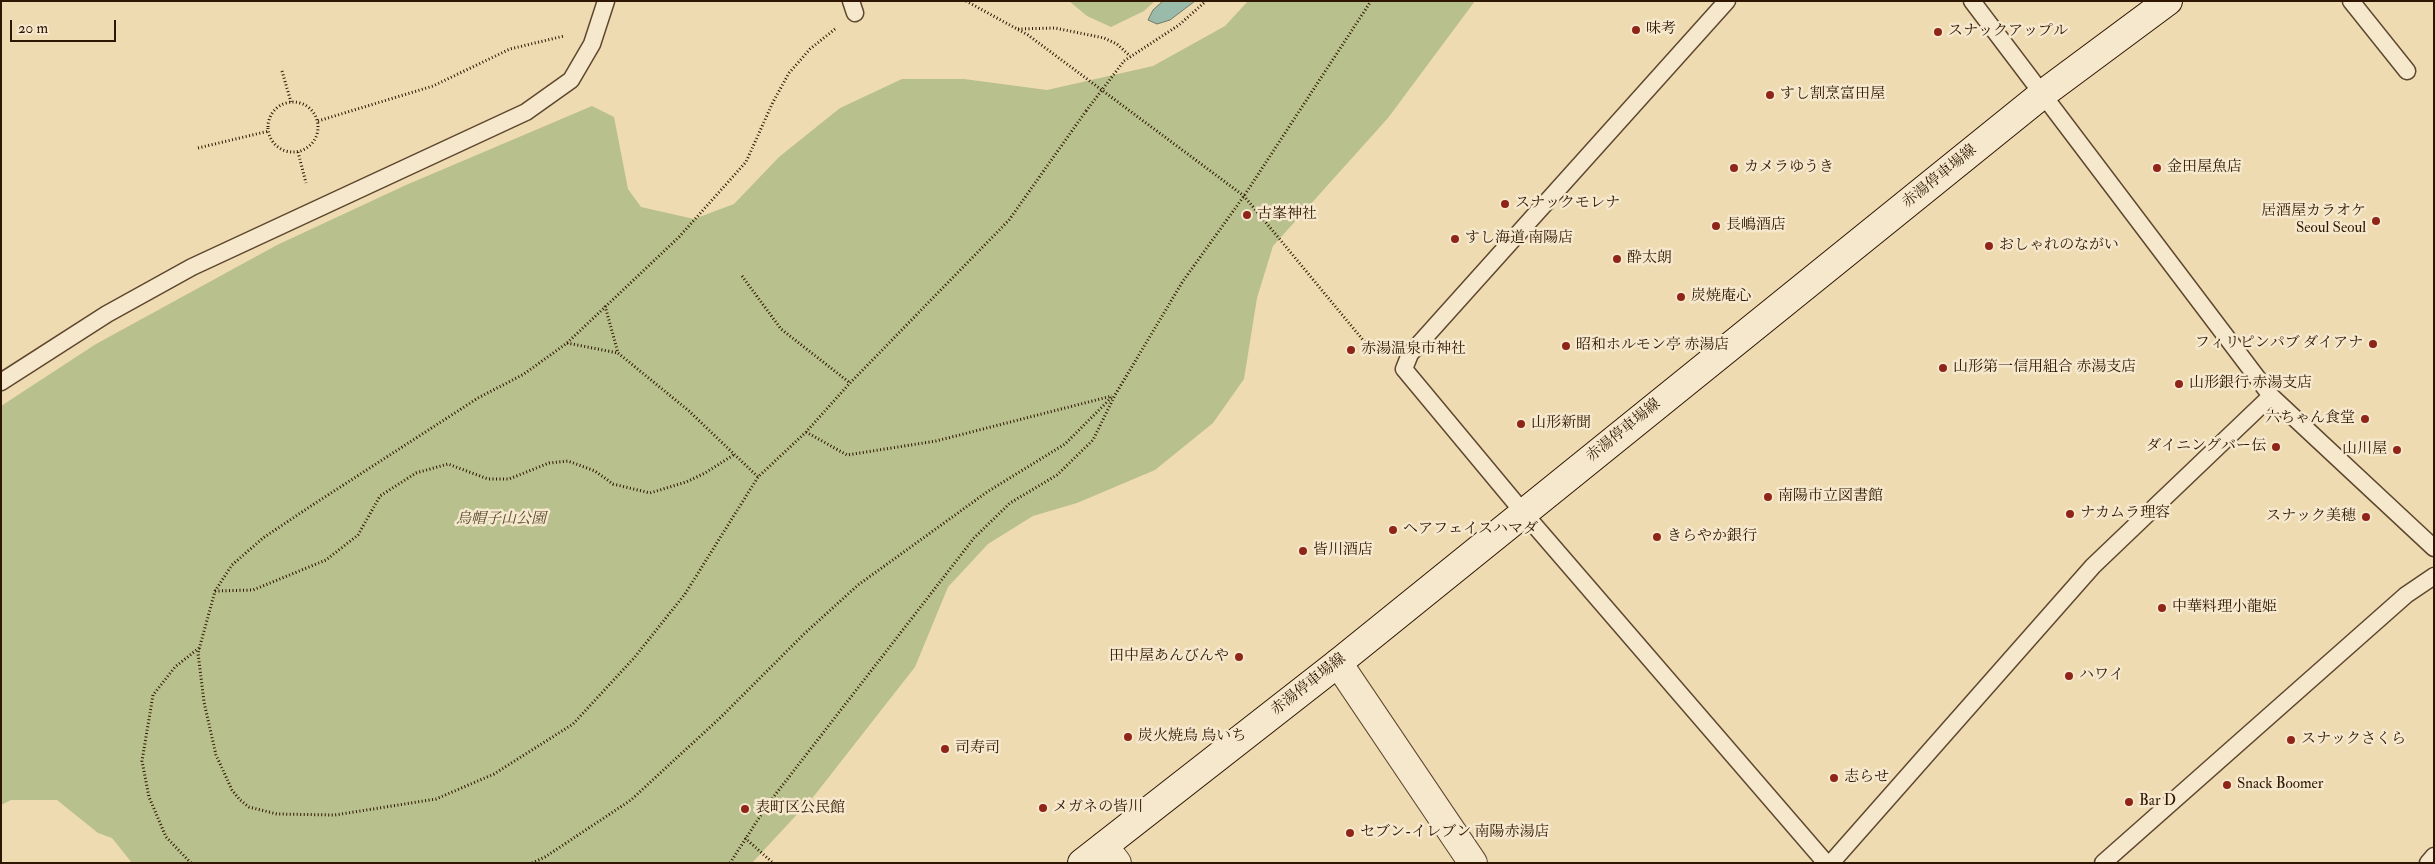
<!DOCTYPE html>
<html>
<head>
<meta charset="utf-8">
<style>
	body { margin:0 }
	#map { position:relative; width:2435px; height:864px; overflow:hidden; background:#efdbb2; font-family:"IM FELL Double Pica",serif }
	canvas { display:block }
	.frame { position:absolute; inset:0; border:2px solid #2e1602; pointer-events:none }
	.scale { position:absolute; left:10px; top:20px; width:106px; height:22px; box-sizing:border-box; border:2px solid #2e1602; border-top:0; padding-left:6px; font-size:15px; line-height:18px; white-space:nowrap; color:#2e1602; -webkit-text-stroke:4px #f5e8cd; paint-order:stroke }
</style>
</head>
<body>
<div id="map">
<canvas width="2435" height="864"></canvas>
<div class="frame"></div>
<div class="scale">20 m</div>
</div>
<script>
const g = document.querySelector('canvas').getContext('2d');
g.lineJoin = 'round';
function fill(path, color) { g.fillStyle = color; g.fill(path, 'evenodd'); }
const poly = rows => new Path2D(rows.map(r => 'M' + r).join(''));
function trace(path, color, width, dash) { g.strokeStyle = color; g.lineWidth = width; g.lineCap = dash ? 'butt' : 'round'; g.setLineDash(dash || []); g.stroke(path); }
function label(font, color, halo, rows, align = 'center') {
  g.font = font + ' "IM FELL Double Pica","Noto Serif JP",serif'; g.lineWidth = 5; g.setLineDash([]); g.textBaseline = 'middle'; g.strokeStyle = halo; g.fillStyle = color; for (const [text, x, y, turn = 0] of rows) {
    g.save(); g.translate(x, y); g.rotate((+turn || 0) * Math.PI / 180); g.textAlign = isNaN(turn) ? turn : align; if (halo) g.strokeText(text, 0, 0); g.fillText(text, 0, 0); g.restore();
  }
}
const green = poly([
	[1069,1,1155,1,1144,11,1111,27,1087,16],
	[1248,1,1475,1,1388,118,1273,246,1257,298,1244,379,1213,423,1155,470,1077,503,1033,516,988,544,948,587,915,667,814,796,752,863,132,863,112,838,98,833,57,800,11,800,1,805,1,406,96,344,277,245,406,185,592,106,614,117,628,189,641,207,694,219,734,204,779,157,840,108,902,79,964,79,1047,90,1153,66,1225,26]
]);
const water = poly([
	[1163,1,1195,1,1170,20,1157,24,1148,20,1153,10,1163,1]
]);
const path = poly([
	[966,1,1028,35,1244,196,1363,340,1383,354],
	[835,29,810,49,789,73,773,102,746,162,679,237,567,343,524,374,478,398,314,504,263,538,232,565,215,591,198,653,204,702,216,755,232,790,240,800,249,807,277,814,335,815,436,799,494,774,573,724,634,658,685,594,758,477,806,432,850,383,1009,220,1086,111],
	[1018,29,1055,28,1104,38,1117,44,1130,56],
	[1124,61,1179,25,1206,1],
	[282,71,291,102],
	'268 127a25 25 0 1 1 50 0a25 25 0 1 1-50 0Z',
	[318,121,433,86,510,49,564,36],
	[198,148,269,131],
	[298,152,306,183],
	[742,276,781,329,850,383],
	[605,306,618,353,689,411,758,477],
	[567,343,618,353],
	[806,432,847,455,936,441,1112,396],
	[215,591,253,590,326,560,358,535,380,496,416,473,448,464,488,479,509,479,549,463,568,461,595,471,613,484,650,493,686,482,705,473,735,454],
	[745,838,773,863],
	[191,863,166,837,149,797,142,761,153,695,175,667,199,648],
	[532,863,545,857,631,800,721,717,804,634,858,585,987,492,1065,444,1112,397],
	[730,863,768,804,974,538,1010,503,1057,475,1093,440,1115,395,1183,281,1244,196,1371,1]
]);
const service = poly([
	[851,1,855,13],
	[1727,1,1410,354,1404,369,1523,512,1826,863],
	[1972,1,2271,396,2434,548],
	[2351,1,2407,71],
	[1,382,107,314,192,267,526,112,571,80,592,44,606,1],
	[1831,863,2093,566,2271,396],
	[2103,863,2406,595,2434,576],
	[2428,863,2434,856]
]);
const minor = poly([
	[1104,846,1117,863]
]);
const tertiary = poly([
	[1338,663,1473,863]
]);
const secondary = poly([
	[1082,863,1338,663,2044,93,2168,1]
]);
const pathBridge = poly([
	[1086,111,1124,61]
]);
const markers = [
	[1636,30,5,"#8f2418"],
	[1938,32,5,"#8f2418"],
	[1770,95,5,"#8f2418"],
	[1734,168,5,"#8f2418"],
	[2157,168,5,"#8f2418"],
	[1505,204,5,"#8f2418"],
	[1247,215,5,"#8f2418"],
	[2376,221,5,"#8f2418"],
	[1716,226,5,"#8f2418"],
	[1455,239,5,"#8f2418"],
	[1989,246,5,"#8f2418"],
	[1617,259,5,"#8f2418"],
	[1681,297,5,"#8f2418"],
	[2373,344,5,"#8f2418"],
	[1566,346,5,"#8f2418"],
	[1351,350,5,"#8f2418"],
	[1943,368,5,"#8f2418"],
	[2179,384,5,"#8f2418"],
	[2365,419,5,"#8f2418"],
	[1521,424,5,"#8f2418"],
	[2276,447,5,"#8f2418"],
	[2397,450,5,"#8f2418"],
	[1768,497,5,"#8f2418"],
	[2070,514,5,"#8f2418"],
	[2366,517,5,"#8f2418"],
	[1393,530,5,"#8f2418"],
	[1657,537,5,"#8f2418"],
	[1303,551,5,"#8f2418"],
	[2162,608,5,"#8f2418"],
	[1239,657,5,"#8f2418"],
	[2069,676,5,"#8f2418"],
	[1128,737,5,"#8f2418"],
	[2291,740,5,"#8f2418"],
	[945,749,5,"#8f2418"],
	[1834,778,5,"#8f2418"],
	[2227,785,5,"#8f2418"],
	[2129,802,5,"#8f2418"],
	[1043,808,5,"#8f2418"],
	[745,809,5,"#8f2418"],
	[1350,833,5,"#8f2418"]
];
const poiNames = [
	["味考",1646,30],
	["スナックアップル",1948,32],
	["すし割烹富田屋",1780,95],
	["カメラゆうき",1744,168],
	["金田屋魚店",2167,168],
	["スナックモレナ",1515,204],
	["居酒屋カラオケ",2366,212,"right"],
	["Seoul Seoul",2366,229,"right"],
	["古峯神社",1257,215],
	["長嶋酒店",1726,226],
	["すし海道 南陽店",1465,239],
	["おしゃれのながい",1999,246],
	["酔太朗",1627,259],
	["炭焼庵心",1691,297],
	["フィリピンパブ ダイアナ",2363,344,"right"],
	["昭和ホルモン亭 赤湯店",1576,346],
	["赤湯温泉市神社",1361,350],
	["山形第一信用組合 赤湯支店",1953,368],
	["山形銀行 赤湯支店",2189,384],
	["六ちゃん食堂",2355,419,"right"],
	["山形新聞",1531,424],
	["ダイニングバー伝",2266,447,"right"],
	["山川屋",2387,450,"right"],
	["南陽市立図書館",1778,497],
	["ナカムラ理容",2080,514],
	["スナック美穂",2356,517,"right"],
	["ヘアフェイスハマダ",1403,530],
	["きらやか銀行",1667,537],
	["皆川酒店",1313,551],
	["中華料理小龍姫",2172,608],
	["田中屋あんびんや",1229,657,"right"],
	["ハワイ",2079,676],
	["炭火焼鳥 鳥いち",1138,737],
	["スナックさくら",2301,740],
	["司寿司",955,749],
	["志らせ",1844,778],
	["Snack Boomer",2237,785],
	["Bar D",2139,802],
	["メガネの皆川",1053,808],
	["表町区公民館",755,809],
	["セブン-イレブン 南陽赤湯店",1360,833]
];
const streetNames = [
	["赤湯停車場線",1940,177,-39],
	["赤湯停車場線",1624,431,-39],
	["赤湯停車場線",1309,685,-38]
];
const parkNames = [
	["烏帽子山公園",501,520]
];
fill(green, '#b8c08d');
fill(water, '#9abbaa');
trace(water, '#6f7967', 1);
trace(service, '#5e472e', 19);
trace(minor, '#5e472e', 30);
trace(tertiary, '#5e472e', 30);
trace(secondary, '#2e1602', 30);
trace(path, '#2e1602', 3, [1, 2.5]);
trace(service, '#f5e8cd', 16);
trace(minor, '#f5e8cd', 28);
trace(tertiary, '#f5e8cd', 28);
trace(secondary, '#f5e8cd', 28);
trace(pathBridge, '#2e1602', 3, [1, 2.5]);
for (const [x, y, r, color] of markers) { const dot = new Path2D(); dot.arc(x, y, r, 0, 2 * Math.PI); g.fillStyle = color; g.fill(dot); trace(dot, '#f5e8cd', 2); }
label('15px', '#2e1602', '#f5e8cd', poiNames, 'left');
label('15px', '#2e1602', '#f5e8cd', streetNames);
label('italic 15px', '#57492c', '#f5e8cd', parkNames);
</script>
</body>
</html>
